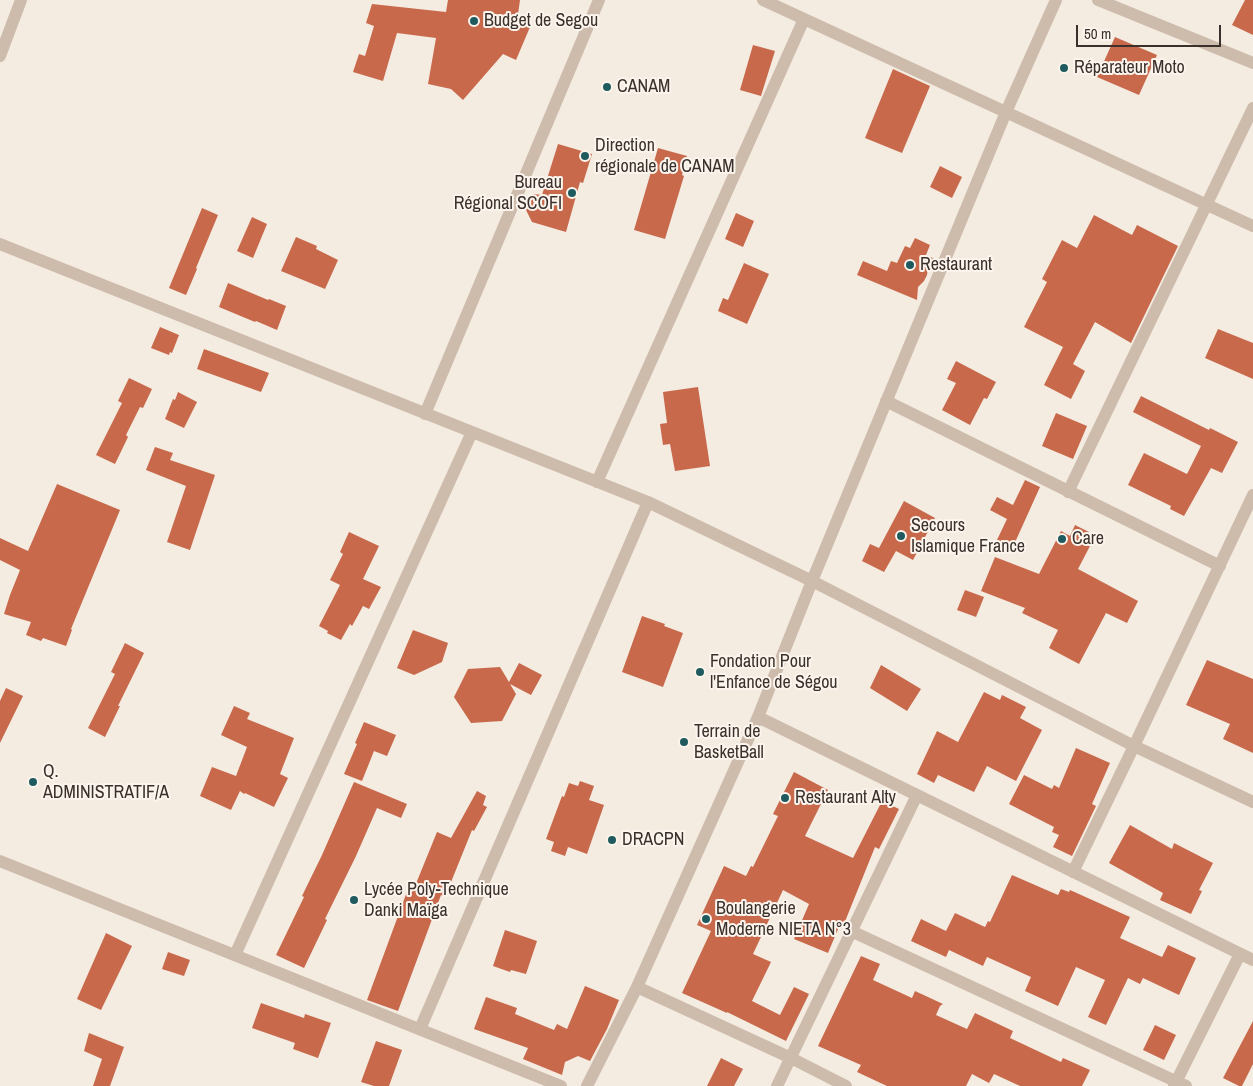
<!DOCTYPE html>
<html>
<head>
<meta charset="utf-8">
<style>
	body { margin:0 }
	#map { position:relative; width:1253px; height:1086px; overflow:hidden; background:#f4ebe1; font-family:"Archivo Narrow",sans-serif }
	canvas { display:block }
	.scale { position:absolute; left:1076px; top:25px; width:145px; height:22px; box-sizing:border-box; border:2px solid #3b302b; border-top:0; padding-left:6px; font-size:15px; line-height:18px; white-space:nowrap; color:#3b302b; -webkit-text-stroke:4px #fbf5ee; paint-order:stroke }
</style>
</head>
<body>
<div id="map">
<canvas width="1253" height="1086"></canvas>
<div class="scale">50 m</div>
</div>
<script>
const g = document.querySelector('canvas').getContext('2d');
g.lineJoin = 'round';
function fill(path, color) { g.fillStyle = color; g.fill(path, 'evenodd'); }
const poly = rows => new Path2D(rows.map(r => 'M' + r).join(''));
function trace(path, color, width, dash) { g.strokeStyle = color; g.lineWidth = width; g.lineCap = dash ? 'butt' : 'round'; g.setLineDash(dash || []); g.stroke(path); }
function label(font, color, halo, rows, align = 'center') {
  g.font = font + ' "Archivo Narrow",sans-serif'; g.lineWidth = 4; g.setLineDash([]); g.textBaseline = 'middle'; g.strokeStyle = halo; g.fillStyle = color; for (const [text, x, y, turn = 0] of rows) {
    g.save(); g.translate(x, y); g.rotate((+turn || 0) * Math.PI / 180); g.textAlign = isNaN(turn) ? turn : align; if (halo) g.strokeText(text, 0, 0); g.fillText(text, 0, 0); g.restore();
  }
}
const building = poly([
	[448,0,520,0,517,22,530,27,516,60,503,54,463,100,451,89,428,84,436,38,397,33,383,81,353,72,359,54,365,56,374,26,366,23,372,4,446,12],
	[1245,0,1253,0,1253,35,1232,25],
	[1115,37,1157,55,1139,95,1097,77],
	[753,45,775,51,761,96,740,90],
	[893,69,930,86,902,153,865,138],
	[558,144,592,154,583,183,580,182,566,232,532,222,526,210,527,204,533,194,542,195],
	[658,148,687,156,682,175,684,176,665,239,634,230],
	[940,166,962,177,952,198,930,187],
	[202,208,218,215,196,268,197,269,186,295,169,288],
	[736,213,754,221,743,247,725,239],
	[1094,215,1132,235,1137,225,1178,246,1131,343,1095,322,1073,364,1085,371,1071,399,1044,385,1063,347,1024,327,1047,282,1042,279,1062,240,1077,248],
	[252,217,267,224,253,258,237,251],
	[296,237,317,246,316,249,338,260,325,289,281,271],
	[915,238,930,245,926,255,935,259,928,267,927,275,924,281,918,287,917,300,857,275,863,261,887,271,891,261,897,263,905,246,910,248],
	[744,263,769,274,747,324,718,311,723,298,728,300],
	[228,283,268,300,269,299,286,306,277,330,256,321,255,322,219,307],
	[160,327,179,335,172,353,170,352,169,355,151,348],
	[1218,329,1253,343,1253,379,1205,358],
	[204,349,269,373,261,392,197,369],
	[956,361,996,382,987,399,984,398,970,425,942,410,956,383,947,379],
	[129,378,152,389,143,408,140,407,126,435,128,437,115,464,96,455,122,403,118,401],
	[698,387,710,466,675,471,670,444,663,445,660,424,667,423,663,392],
	[178,392,197,402,184,428,165,419,173,399,175,400],
	[1141,396,1209,430,1210,428,1238,442,1222,473,1211,468,1184,516,1170,509,1171,506,1128,485,1144,453,1187,474,1201,446,1133,412],
	[1056,413,1087,426,1073,459,1042,446],
	[155,447,173,453,170,460,215,475,190,550,167,542,186,486,146,470],
	[1025,480,1040,487,1012,549,996,542,1007,519,990,510,997,497,1013,505],
	[57,484,120,510,71,629,72,630,66,646,43,638,41,641,26,635,31,622,4,614,10,595,20,570,0,560,0,538,28,551],
	[904,501,935,518,913,560,896,551,884,572,862,561,870,544,879,548],
	[1075,525,1089,532,1083,543,1090,546,1078,569,1138,601,1127,623,1106,613,1079,664,1049,648,1058,630,1022,613,1025,608,981,591,995,557,1039,574,1061,531,1070,536],
	[349,532,379,546,363,579,381,587,369,609,363,606,352,626,350,624,341,640,327,633,328,631,319,626,340,585,330,580,343,554,340,552],
	[965,590,984,597,976,617,957,610],
	[642,616,665,624,664,626,683,633,663,687,622,672],
	[413,630,448,643,442,662,414,675,397,668],
	[125,643,144,653,118,706,120,706,105,737,88,728,115,674,111,672],
	[1207,660,1253,679,1253,753,1223,739,1230,724,1186,705],
	[519,663,542,675,531,695,510,684,516,694,502,721,471,723,454,697,468,669,500,667,509,682],
	[881,665,921,689,907,711,870,688],
	[6,688,23,696,0,743,0,701],
	[984,692,1000,700,1002,695,1026,707,1020,718,1042,730,1016,781,987,766,974,792,938,775,934,783,917,774,937,731,958,742],
	[234,706,250,713,247,719,294,738,280,774,288,778,274,807,245,793,244,794,240,791,231,810,200,796,212,767,236,776,247,747,221,735],
	[364,722,396,735,387,756,374,751,362,781,344,774,357,744,355,743],
	[1076,748,1110,763,1092,804,1096,806,1072,856,1053,847,1059,835,1052,832,1054,827,1009,804,1024,775,1052,789,1054,785,1059,788],
	[794,772,828,790,805,836,853,858,882,801,899,809,879,849,875,847,844,924,841,922,828,953,794,939,809,904,783,890,753,954,771,962,752,1001,780,1015,794,987,809,994,786,1041,727,1012,727,1013,682,993,711,931,697,925,724,866,746,876,751,866,753,867,778,816,773,814],
	[580,781,594,786,589,800,604,805,587,854,568,847,565,856,551,851,554,842,546,839,562,796,564,797,569,783,578,786],
	[354,782,407,804,401,818,377,808,356,856,325,919,327,920,304,968,276,955,304,897,302,896,322,855],
	[477,791,486,796,483,805,487,807,474,831,472,830,445,897,441,895,398,1011,367,1000,408,889,413,891,437,832,451,838],
	[1130,825,1172,849,1174,843,1213,863,1199,890,1202,891,1191,914,1160,900,1163,893,1109,863],
	[1012,875,1058,895,1061,889,1069,892,1070,890,1130,917,1120,938,1162,957,1168,945,1196,958,1179,995,1143,978,1140,984,1128,978,1106,1025,1088,1017,1105,980,1076,967,1058,1006,1025,991,1031,977,987,957,983,966,949,950,946,957,911,941,921,919,946,931,955,913,985,927,988,921,990,922],
	[505,930,537,941,526,974,511,970,510,972,493,966],
	[106,933,132,946,101,1010,77,999],
	[168,952,190,960,184,976,162,969],
	[861,956,880,964,873,980,912,998,915,991,943,1004,940,1006,936,1015,967,1029,975,1013,1013,1031,1010,1038,1061,1062,1063,1058,1090,1070,1082,1086,1020,1086,994,1074,989,1083,972,1074,966,1086,887,1086,857,1072,861,1065,818,1046],
	[585,986,619,1000,607,1029,590,1061,578,1056,565,1062,562,1075,523,1059,528,1048,474,1029,486,997,517,1008,515,1014,554,1030,557,1024,567,1029],
	[261,1003,304,1018,305,1014,331,1023,318,1058,293,1049,295,1043,252,1028],
	[1253,1021,1253,1064,1242,1086,1239,1086,1223,1078],
	[1155,1025,1176,1035,1164,1060,1143,1050],
	[89,1033,124,1047,110,1086,93,1086,102,1059,84,1051],
	[376,1041,402,1050,389,1086,374,1086,361,1082],
	[721,1058,743,1069,734,1086,707,1086]
]);
const minor = poly([
	[763,0,1253,226],
	[1098,0,1253,63],
	[0,56,21,0],
	[0,244,648,502,812,581,1134,746,1253,802],
	[886,401,1220,566],
	[425,414,599,0],
	[597,482,804,19],
	[1068,492,1253,108],
	[758,717,1253,960],
	[0,861,561,1086],
	[1073,872,1134,746,1253,495],
	[851,931,1186,1086],
	[235,955,472,432],
	[637,987,791,1058,846,1086],
	[420,1029,648,502],
	[587,1086,637,987,758,717,812,581,1006,112,1056,0],
	[777,1086,917,795],
	[1174,1086,1240,954]
]);
const markers = [
	[474,21,5,"#1f5a5e"],
	[1064,68,5,"#1f5a5e"],
	[607,87,5,"#1f5a5e"],
	[585,156,5,"#1f5a5e"],
	[572,193,5,"#1f5a5e"],
	[910,265,5,"#1f5a5e"],
	[901,536,5,"#1f5a5e"],
	[1062,539,5,"#1f5a5e"],
	[700,672,5,"#1f5a5e"],
	[684,742,5,"#1f5a5e"],
	[33,782,5,"#1f5a5e"],
	[785,798,5,"#1f5a5e"],
	[612,840,5,"#1f5a5e"],
	[354,900,5,"#1f5a5e"],
	[706,919,5,"#1f5a5e"]
];
const poiNames = [
	["Budget de Segou",484,21],
	["Réparateur Moto",1074,68],
	["CANAM",617,87],
	["Direction",595,146],
	["régionale de CANAM",595,167],
	["Bureau",562,183,"right"],
	["Régional SCOFI",562,204,"right"],
	["Restaurant",920,265],
	["Secours",911,526],
	["Islamique France",911,547],
	["Care",1072,539],
	["Fondation Pour",710,662],
	["l'Enfance de Ségou",710,683],
	["Terrain de",694,732],
	["BasketBall",694,753],
	["Q.",43,772],
	["ADMINISTRATIF/A",43,793],
	["Restaurant Alty",795,798],
	["DRACPN",622,840],
	["Lycée Poly-Technique",364,890],
	["Danki Maïga",364,911],
	["Boulangerie",716,909],
	["Moderne NIETA N°3",716,930]
];
fill(building, '#c8694b');
trace(minor, '#cdbbac', 12);
for (const [x, y, r, color] of markers) { const dot = new Path2D(); dot.arc(x, y, r, 0, 2 * Math.PI); g.fillStyle = color; g.fill(dot); trace(dot, '#fbf5ee', 2); }
label('18px', '#3b302b', '#fbf5ee', poiNames, 'left');
</script>
</body>
</html>
